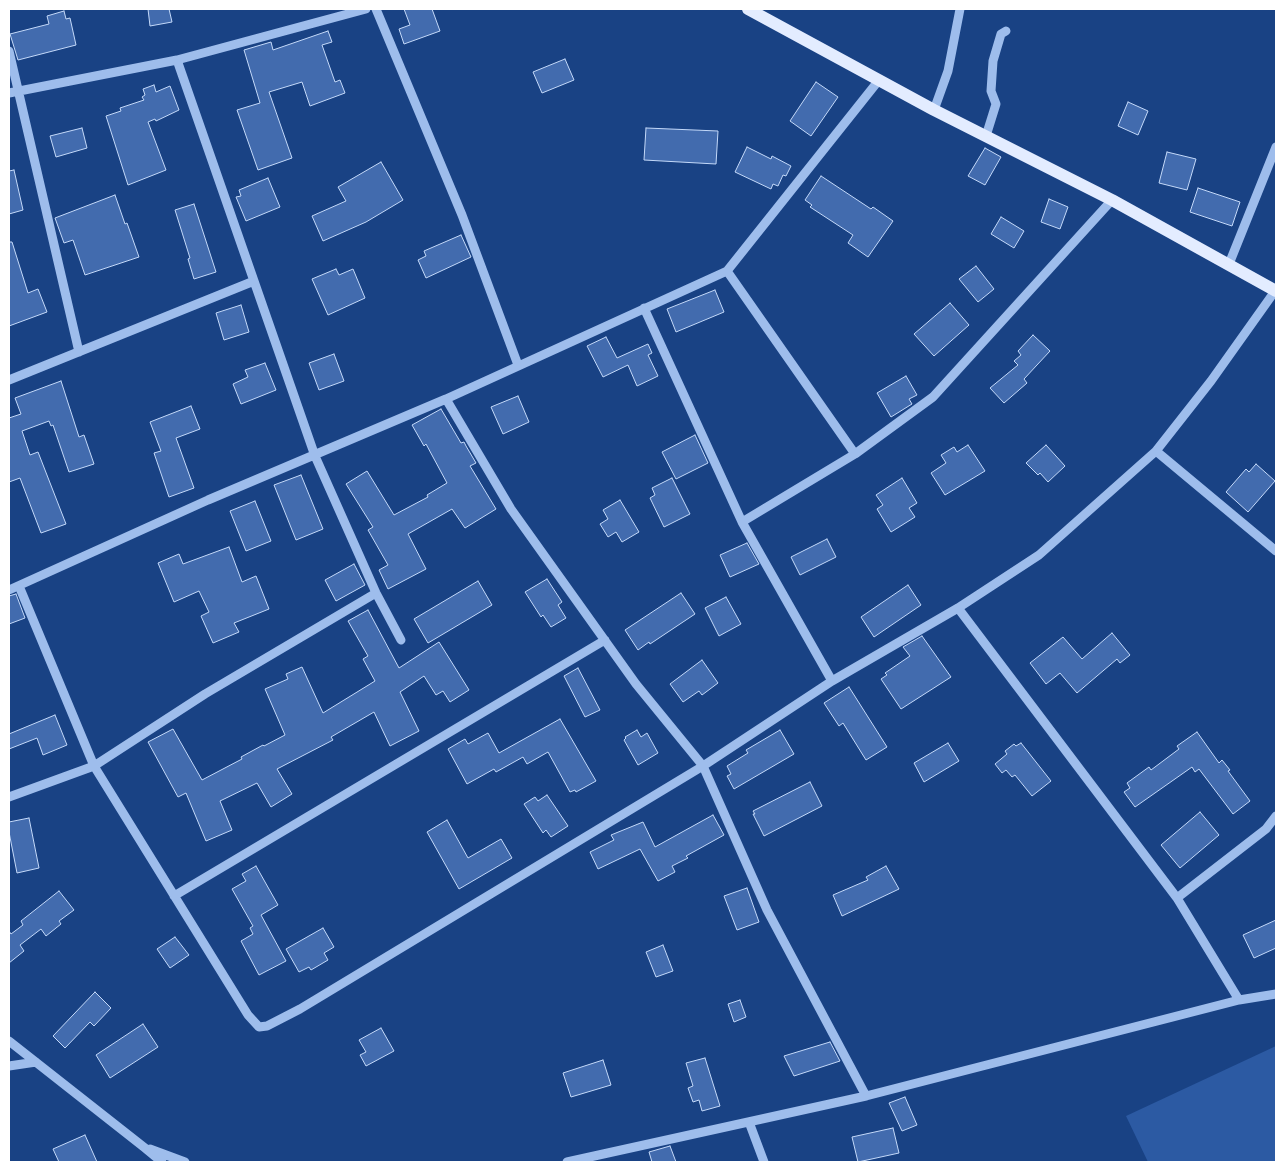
<!DOCTYPE html>
<html>
<head>
<meta charset="utf-8">
<style>
	body { margin:0 }
	#map { position:relative; width:1285px; height:1171px; overflow:hidden; background:#194284; font-family:Raleway,sans-serif }
	canvas { display:block }
	.frame { position:absolute; inset:0; border:10px solid #fff; pointer-events:none }
</style>
</head>
<body>
<div id="map">
<canvas width="1285" height="1171"></canvas>
<div class="frame"></div>
</div>
<script>
const g = document.querySelector('canvas').getContext('2d');
g.lineJoin = 'round';
function fill(path, color) { g.fillStyle = color; g.fill(path, 'evenodd'); }
const poly = rows => new Path2D(rows.map(r => 'M' + r).join(''));
function trace(path, color, width, dash) { g.strokeStyle = color; g.lineWidth = width; g.lineCap = dash ? 'butt' : 'round'; g.setLineDash(dash || []); g.stroke(path); }
const green = poly([
	[1276,1046,1276,1162,1148,1162,1126,1116]
]);
const building = poly([
	[148,9,169,9,172,22,150,26,148,9],
	[404,9,432,9,440,31,404,44,399,29,410,25,404,9],
	[64,11,66,19,70,18,76,45,18,60,10,34,49,24,47,16,64,11],
	[328,31,332,42,322,45,335,82,340,80,345,93,310,106,302,82,269,92,292,158,258,170,237,110,260,103,244,50,271,42,273,50,328,31],
	[565,59,574,80,542,93,533,72,565,59],
	[816,82,838,97,811,136,790,121,816,82],
	[154,85,156,92,170,86,179,110,156,121,155,119,148,122,166,170,128,185,106,116,121,111,120,108,144,100,142,97,145,95,143,89,154,85],
	[1128,102,1148,111,1138,135,1118,126,1128,102],
	[82,128,87,148,56,157,50,136,82,128],
	[646,128,718,131,716,164,644,160,646,128],
	[747,147,771,159,772,156,791,166,786,176,783,175,778,186,773,184,771,189,735,172,747,147],
	[985,148,1001,157,985,185,968,176,985,148],
	[1167,152,1196,159,1187,190,1159,183,1167,152],
	[381,162,403,200,366,222,323,241,312,216,346,201,338,187,381,162],
	[14,170,23,210,9,214,9,171,14,170],
	[821,176,871,209,873,207,893,221,868,257,848,243,853,235,810,207,812,205,805,200,821,176],
	[268,178,280,207,246,221,236,197,241,196,239,190,268,178],
	[1198,188,1240,202,1232,226,1190,212,1198,188],
	[115,195,125,224,127,223,139,257,85,275,73,240,64,243,55,218,115,195],
	[1049,199,1068,207,1060,229,1041,222,1049,199],
	[194,204,216,272,194,279,188,259,190,258,175,210,194,204],
	[1001,217,1024,231,1014,248,991,234,1001,217],
	[461,235,471,257,426,278,418,260,426,256,424,251,461,235],
	[9,242,12,242,28,293,38,289,47,312,9,326,9,242],
	[976,266,994,289,978,302,959,279,976,266],
	[336,269,339,275,353,269,365,298,328,315,312,279,336,269],
	[715,290,724,312,676,332,667,309,715,290],
	[950,303,969,325,934,356,914,334,950,303],
	[241,305,249,332,224,340,216,313,241,305],
	[1033,335,1050,351,1024,379,1027,383,1004,403,990,388,1018,365,1014,361,1021,355,1018,351,1033,335],
	[606,337,617,358,648,344,652,353,648,355,658,376,637,386,628,365,603,377,587,346,606,337],
	[334,354,344,381,319,390,309,363,334,354],
	[265,363,276,390,241,404,233,384,248,377,245,370,265,363],
	[906,376,917,395,909,399,912,404,891,417,877,393,906,376],
	[61,381,79,437,84,435,94,464,69,472,53,425,51,426,49,421,22,431,30,455,38,452,66,524,41,533,20,478,9,482,9,418,21,414,15,398,61,381],
	[518,396,529,422,503,434,491,407,518,396],
	[191,406,200,429,176,438,194,488,169,497,154,453,161,451,150,422,191,406],
	[441,409,461,443,464,442,466,446,476,463,470,466,496,509,465,528,452,509,408,534,426,569,388,589,379,570,388,565,368,530,373,527,346,484,367,471,394,515,428,497,427,495,447,483,426,444,424,446,412,425,441,409],
	[695,435,708,463,676,479,662,452,695,435],
	[968,445,985,471,945,495,931,473,946,463,941,455,954,447,957,452,968,445],
	[1046,445,1065,466,1048,482,1040,473,1038,475,1026,463,1046,445],
	[1256,464,1275,481,1248,512,1226,492,1246,469,1249,472,1256,464],
	[301,475,323,529,296,540,274,485,301,475],
	[672,478,690,514,664,527,650,498,655,495,652,488,672,478],
	[902,478,917,503,909,508,915,517,891,532,877,509,883,505,876,495,902,478],
	[620,500,639,532,622,542,616,532,608,537,600,524,608,519,603,510,620,500],
	[255,501,271,541,246,551,230,511,255,501],
	[827,539,836,557,800,575,791,557,827,539],
	[747,543,759,564,730,577,720,555,747,543],
	[229,547,242,582,256,576,269,609,234,623,239,632,213,643,201,616,209,612,199,591,174,602,158,563,179,554,183,564,229,547],
	[354,564,365,585,336,601,325,580,354,564],
	[547,579,562,602,558,605,566,618,551,627,543,615,541,617,525,592,547,579],
	[478,581,492,605,428,643,414,619,478,581],
	[908,585,921,605,874,637,861,617,908,585],
	[681,593,695,614,650,644,649,642,638,650,625,630,681,593],
	[16,594,25,618,9,624,9,596,16,594],
	[726,597,741,624,719,636,705,608,726,597],
	[368,610,399,668,439,642,469,690,450,702,443,691,436,695,424,676,400,692,419,731,390,746,374,712,331,737,333,740,277,769,292,794,271,807,257,783,220,801,232,830,206,841,186,793,178,797,148,742,173,729,202,780,242,759,241,757,263,745,264,746,285,735,265,689,288,679,286,674,302,667,323,713,375,681,363,659,368,656,348,621,368,610],
	[1112,633,1130,655,1120,663,1117,659,1077,693,1060,673,1046,684,1030,663,1063,637,1082,659,1112,633],
	[922,636,951,677,901,709,881,679,887,675,885,673,910,656,903,647,922,636],
	[702,660,718,683,702,695,699,691,683,702,670,684,702,660],
	[578,668,600,710,585,717,564,676,578,668],
	[849,687,887,747,866,760,843,723,839,726,824,703,849,687],
	[55,715,67,745,43,755,37,738,9,749,9,734,55,715],
	[560,719,596,781,576,792,575,790,570,792,548,752,527,764,523,757,496,772,494,769,467,784,448,749,465,739,468,744,488,733,499,753,560,719],
	[637,730,641,737,647,733,658,753,638,765,624,740,626,738,625,737,637,730],
	[780,730,794,754,734,789,727,776,731,774,727,766,748,753,746,750,780,730],
	[1197,732,1219,763,1222,760,1230,770,1228,771,1250,801,1233,814,1199,769,1195,772,1192,767,1135,807,1124,792,1130,788,1127,783,1149,767,1151,770,1179,749,1177,746,1197,732],
	[948,743,959,761,924,782,914,763,948,743],
	[1021,743,1051,781,1032,796,1015,775,1012,777,1006,770,1002,773,995,764,1007,754,1005,751,1014,744,1016,746,1021,743],
	[810,782,822,806,764,836,753,814,755,814,753,811,810,782],
	[547,795,568,826,551,837,546,830,543,833,524,804,535,797,538,801,547,795],
	[1200,812,1219,835,1180,868,1161,845,1200,812],
	[713,815,724,835,686,856,688,858,672,866,675,872,658,881,640,849,598,869,590,852,614,840,611,835,643,822,655,847,713,815],
	[29,818,39,868,17,873,9,832,9,822,29,818],
	[447,820,468,858,501,839,512,858,459,889,427,832,447,820],
	[256,866,278,905,261,915,286,961,259,975,241,941,253,934,250,928,253,926,232,889,246,881,242,874,256,866],
	[886,866,899,889,842,916,833,895,868,880,866,877,886,866],
	[747,888,759,922,737,930,724,896,747,888],
	[59,891,74,910,59,921,61,924,46,936,41,929,20,945,24,951,9,963,9,931,11,934,23,925,21,921,59,891],
	[1276,920,1276,948,1254,958,1243,935,1276,920],
	[323,928,334,947,324,953,328,960,311,970,309,967,299,972,286,949,323,928],
	[175,937,189,955,170,968,157,949,175,937],
	[663,945,673,971,656,977,646,952,663,945],
	[95,992,111,1008,94,1026,90,1022,65,1048,53,1036,95,992],
	[740,1000,746,1017,734,1022,728,1004,740,1000],
	[143,1024,158,1047,110,1078,96,1055,143,1024],
	[381,1028,394,1051,366,1066,360,1055,366,1052,359,1040,381,1028],
	[830,1042,840,1061,794,1076,784,1056,830,1042],
	[705,1058,720,1106,702,1111,699,1100,693,1102,688,1088,693,1086,686,1063,705,1058],
	[603,1060,611,1085,571,1097,563,1073,603,1060],
	[905,1097,917,1125,902,1131,889,1103,905,1097],
	[893,1128,899,1153,858,1162,852,1137,893,1128],
	[85,1135,97,1162,59,1162,53,1149,85,1135],
	[670,1146,676,1162,652,1162,649,1152,670,1146]
]);
const minor = poly([
	[376,9,462,215,518,365],
	[9,51,79,352],
	[177,60,315,456,376,593,401,640],
	[9,93,177,60,366,9],
	[934,110,948,71,960,9],
	[986,136,996,104,991,91,993,61,1001,34,1006,31],
	[1229,264,1276,147],
	[727,271,855,454],
	[644,308,742,522,832,681],
	[9,380,254,281],
	[446,399,511,509,636,684,703,766,767,910,866,1096],
	[1156,451,1276,551],
	[742,522,855,454,933,397,1112,200],
	[19,586,94,766,248,1015,259,1027,267,1026,300,1009,703,766,832,681,958,608,1039,555,1156,451,1211,381,1275,291],
	[9,590,208,500,446,399,727,271,879,80],
	[958,608,1177,898,1239,1000],
	[9,797,94,766,205,694,376,593],
	[174,896,605,640],
	[1177,898,1266,829,1276,816],
	[9,1041,145,1148,162,1162],
	[9,1066,36,1062],
	[749,1122,764,1162],
	[150,1149,185,1162],
	[567,1162,866,1096,1239,1000,1276,994]
]);
const major = poly([
	[748,9,934,110,1112,200,1276,291]
]);
fill(green, '#2c5aa3');
fill(building, '#426bae');
trace(building, '#c4d9f9', 1);
trace(minor, '#9ebdec', 9);
trace(major, '#e3ecff', 12);
</script>
</body>
</html>
